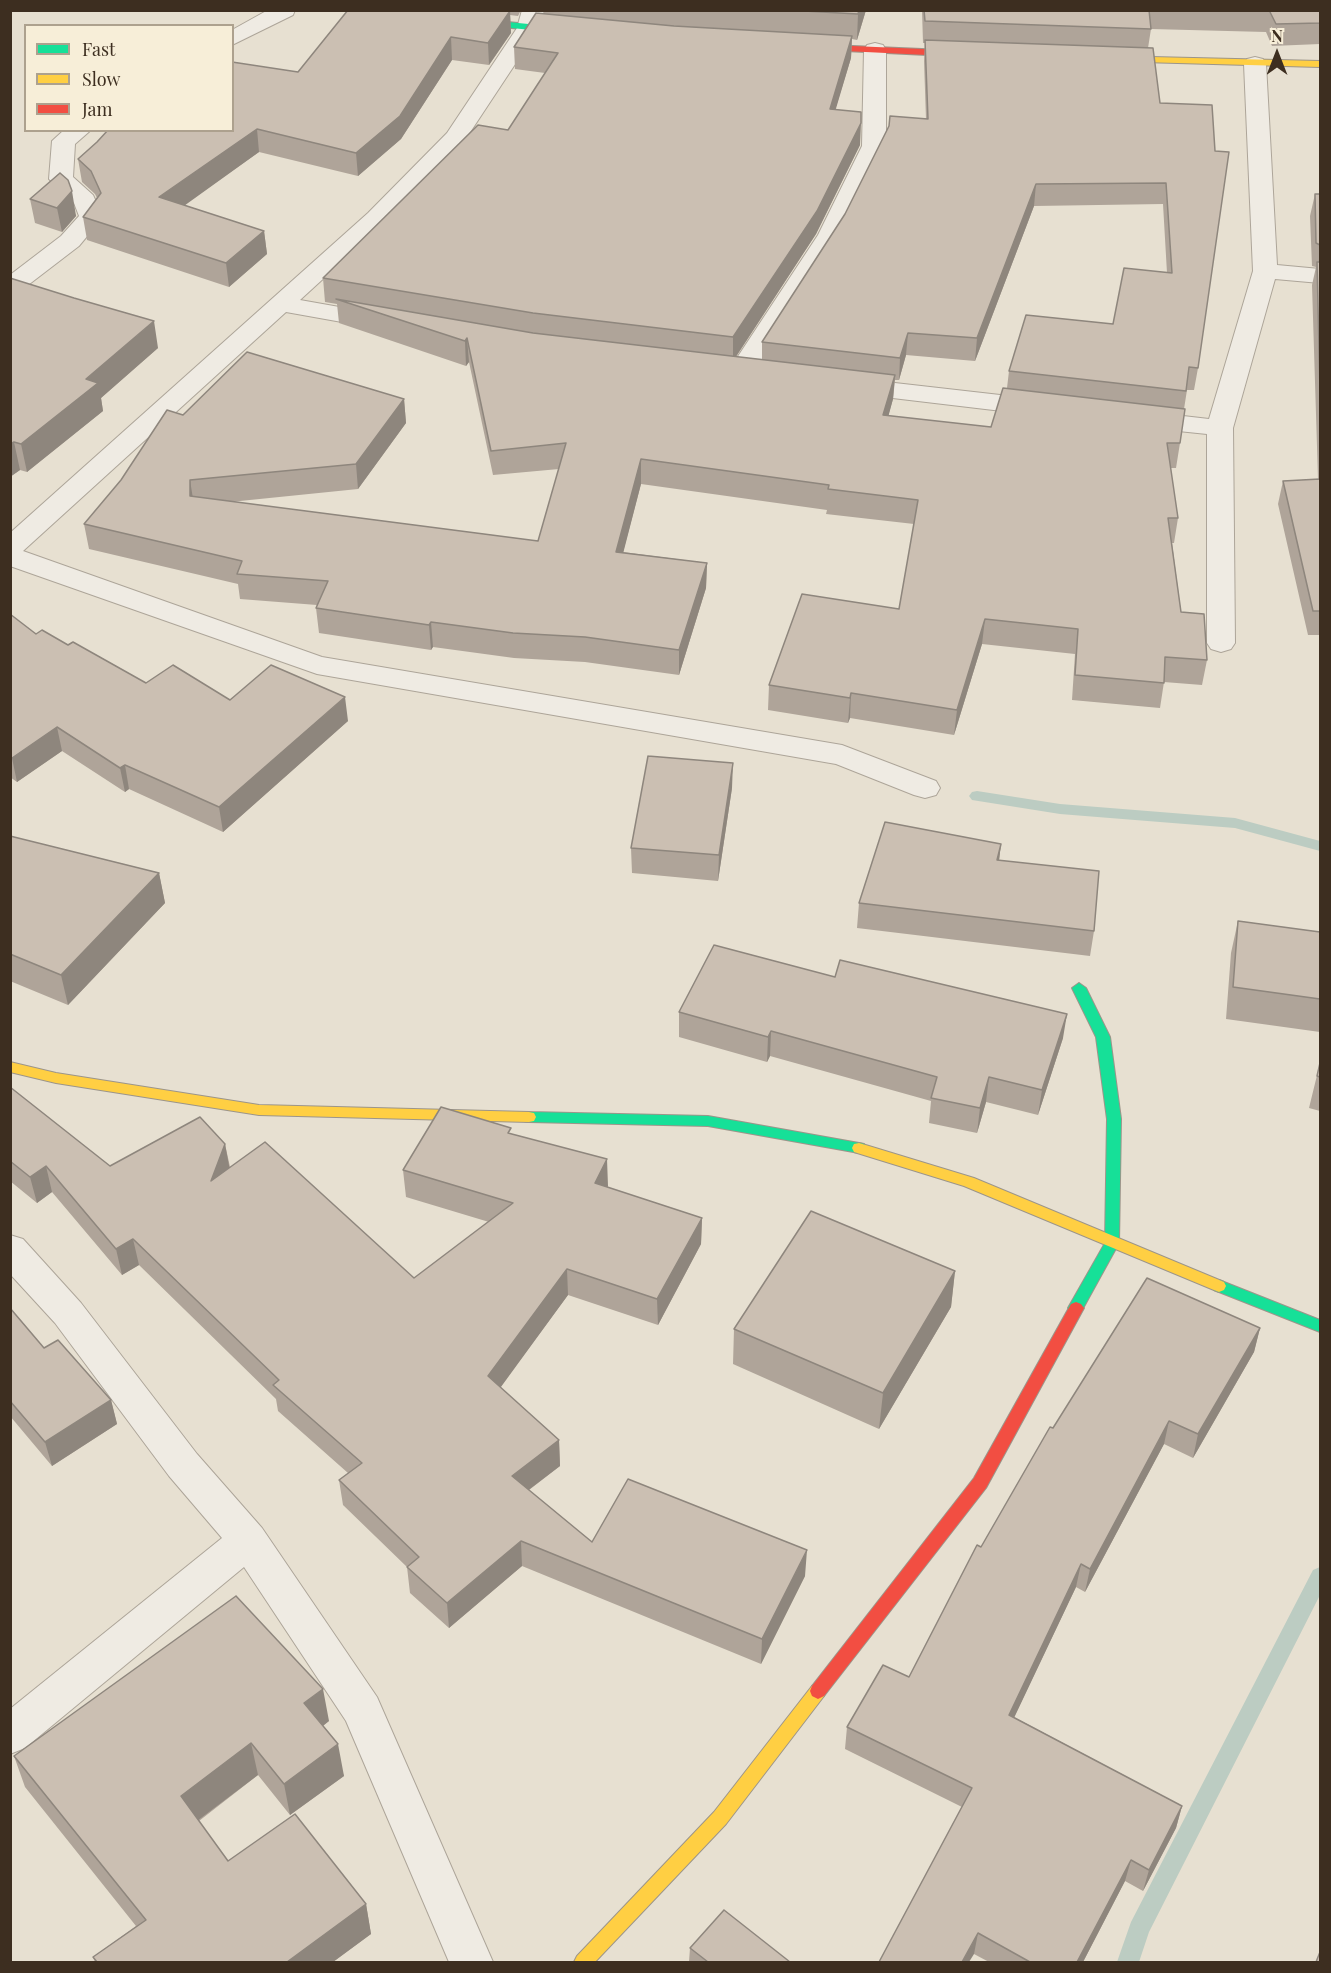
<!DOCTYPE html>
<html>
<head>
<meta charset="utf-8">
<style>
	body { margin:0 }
	#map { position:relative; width:1331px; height:1973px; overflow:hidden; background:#e7e0d1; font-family:"Playfair Display",serif }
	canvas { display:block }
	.frame { position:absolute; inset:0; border:12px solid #3d2e20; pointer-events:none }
	.legend { position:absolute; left:24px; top:24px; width:210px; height:108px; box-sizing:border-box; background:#f7eed8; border:2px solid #ada18e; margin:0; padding:8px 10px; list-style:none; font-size:18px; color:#3d2e20 }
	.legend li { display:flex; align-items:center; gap:12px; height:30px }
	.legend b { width:30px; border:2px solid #ada18e }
	.north { position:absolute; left:1247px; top:24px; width:60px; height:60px; -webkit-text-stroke:4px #f7eed8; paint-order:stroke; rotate:0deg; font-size:16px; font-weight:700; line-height:24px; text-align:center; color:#3d2e20 }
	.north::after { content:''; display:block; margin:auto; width:21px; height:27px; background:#3d2e20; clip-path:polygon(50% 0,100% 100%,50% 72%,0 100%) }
</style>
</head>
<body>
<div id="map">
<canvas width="1331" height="1973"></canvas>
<div class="frame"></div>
<ul class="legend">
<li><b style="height:8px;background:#16e098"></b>Fast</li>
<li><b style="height:8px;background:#ffcf43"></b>Slow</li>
<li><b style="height:8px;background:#f24e42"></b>Jam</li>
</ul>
<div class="north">N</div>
</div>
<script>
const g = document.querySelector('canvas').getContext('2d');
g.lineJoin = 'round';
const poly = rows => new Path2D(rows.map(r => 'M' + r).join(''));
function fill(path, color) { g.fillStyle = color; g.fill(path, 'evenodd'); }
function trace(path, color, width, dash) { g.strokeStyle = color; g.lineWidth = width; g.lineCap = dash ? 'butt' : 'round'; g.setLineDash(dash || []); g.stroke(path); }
const stream = poly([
	[977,791,1060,804,1235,818,1320,841,1320,851,1235,828,1060,814,972,800,969,796,972,792,977,791],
	[1320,1567,1320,1595,1149,1932,1139,1962,1117,1962,1131,1922,1313,1570,1320,1567]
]);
const street = poly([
	[268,10,295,10,293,15,232,45,232,30,268,10],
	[522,10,544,10,539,28,463,143,384,223,300,300,390,316,394,321,390,326,381,329,286,312,23,551,322,657,842,745,936,781,940,788,936,795,925,798,914,795,836,764,317,674,10,566,10,533,368,213,447,133,517,28,522,10],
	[875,43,883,45,886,50,886,146,842,235,753,373,749,378,740,381,731,378,727,373,818,235,862,146,864,50,867,45,875,43],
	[1255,57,1263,59,1266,64,1277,265,1320,269,1320,283,1275,279,1233,428,1235,643,1231,649,1221,652,1211,649,1207,643,1207,434,1140,427,1131,425,1127,419,1131,413,1140,411,1209,419,1253,271,1244,64,1247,59,1255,57],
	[64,130,91,130,75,144,73,177,93,195,103,217,79,246,19,292,10,294,10,275,61,236,79,216,74,203,49,179,52,141,64,130],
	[851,378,1044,400,1053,402,1057,408,1053,414,1044,416,842,392,838,386,842,380,851,378],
	[10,1235,23,1239,81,1303,197,1454,262,1528,377,1697,493,1962,449,1962,346,1721,244,1567,25,1748,10,1754,10,1709,222,1538,169,1476,55,1323,10,1274,10,1235]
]);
const fast = poly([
	[466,18,570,28,574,31,570,34,463,23,463,19,466,18],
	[1079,983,1086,988,1110,1037,1121,1119,1119,1243,1081,1312,1076,1314,1071,1312,1068,1308,1105,1243,1107,1119,1096,1037,1072,988,1079,983],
	[529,1112,708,1116,859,1143,864,1144,866,1148,864,1152,859,1153,708,1126,529,1122,524,1121,522,1117,524,1113,529,1112],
	[1219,1280,1320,1320,1320,1332,1214,1290,1212,1286,1214,1282,1219,1280]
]);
const slow = poly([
	[1109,56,1320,61,1320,67,1106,61,1106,57,1109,56],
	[10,1062,56,1073,259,1105,529,1112,534,1113,536,1117,534,1121,529,1122,259,1115,56,1083,10,1072,10,1062],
	[859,1143,974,1178,1224,1282,1226,1286,1224,1290,1219,1292,1214,1290,964,1186,854,1152,852,1148,854,1144,859,1143],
	[818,1683,824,1686,826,1691,824,1696,726,1824,595,1962,574,1962,577,1956,714,1812,812,1686,818,1683]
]);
const jam = poly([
	[807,44,968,51,973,54,968,57,804,49,803,47,807,44],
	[1076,1302,1081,1304,1084,1308,986,1488,824,1696,818,1699,812,1696,810,1691,812,1686,974,1478,1071,1304,1076,1302]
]);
const wall = poly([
	[348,10,521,10,518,16,510,15,511,33,489,65,452,60,401,139,358,176,259,152,184,205,264,231,267,254,229,287,87,240,83,217,97,198,95,194,82,182,78,159,298,72],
	[544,10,866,10,857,40,852,39,851,58,835,110,860,145,816,234,736,357,762,360,762,342,926,119,924,61,925,43,923,43,922,10,1320,10,1320,44,1272,46,1266,32,1151,29,1148,48,1160,103,1198,368,1194,390,1187,390,1184,409,1180,443,1176,468,1170,468,1178,518,1174,543,1172,543,1181,612,1207,660,1202,685,1164,682,1160,708,1072,700,1075,654,982,644,954,735,850,718,848,723,768,710,769,685,899,609,914,524,826,514,827,510,641,484,623,552,707,563,706,588,679,675,585,662,514,658,433,647,431,650,319,633,316,608,317,605,240,599,238,584,89,549,84,524,183,415,404,399,406,423,358,489,230,502,538,541,559,469,493,475,469,362,466,366,339,323,337,304,325,302,323,278,508,130,545,73,515,69,514,47,544,14],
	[1163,204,1167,273,1113,324,1009,371,1007,388,991,427,888,416,893,399,895,380,899,380,906,355,975,361,1034,206],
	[60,173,76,216,62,232,35,223,30,199],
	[1315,194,1320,194,1320,635,1308,635,1278,504,1283,481,1318,479,1312,285,1316,267,1312,266,1310,216],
	[10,278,158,348,101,398,103,411,27,472,20,470,10,477],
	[10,614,36,634,68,645,146,683,230,700,348,721,223,832,129,789,125,792,62,751,17,782,10,777],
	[732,788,718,881,632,873,631,848],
	[10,836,159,873,165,903,68,1005,10,981],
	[1001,844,999,860,1094,931,1090,956,857,928,859,903],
	[1238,921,1320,932,1320,1032,1226,1019,1231,953],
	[679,1012,1063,1038,1038,1115,986,1102,977,1133,929,1123,931,1101,770,1056,767,1062,679,1037],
	[1320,1063,1320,1111,1309,1108],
	[10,1087,110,1166,225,1144,230,1167,414,1278,489,1222,406,1197,403,1170,511,1134,607,1159,607,1187,702,1218,701,1244,658,1325,568,1295,500,1387,559,1440,560,1466,529,1490,592,1542,805,1576,761,1664,522,1566,449,1628,410,1593,407,1567,343,1505,339,1480,348,1473,278,1411,276,1399,139,1265,122,1275,52,1192,37,1203,10,1181],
	[955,1271,951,1307,879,1429,733,1364,734,1329],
	[10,1308,44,1348,111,1400,117,1424,52,1466,10,1416],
	[1260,1328,1254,1352,1193,1458,1164,1444,1085,1592,1076,1587,1014,1717,1182,1806,1176,1828,1143,1891,1125,1881,1083,1962,989,1962,974,1954,962,1807,845,1749,847,1727,909,1677,981,1547,1053,1428],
	[329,1721,323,1726,344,1776,290,1815,258,1775,199,1821,228,1861,366,1904,371,1934,333,1962,95,1962,93,1957,136,1926,25,1787,14,1756],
	[690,1948,790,1962,689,1962]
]);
const shadedWall = poly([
	[859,10,866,10,857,40,858,14],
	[510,11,511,33,489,65,488,43],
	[852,36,851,58,829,132,830,109],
	[451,37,452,60,401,139,358,176,356,153],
	[861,123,860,145,816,234,733,361,733,337],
	[257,129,259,152,163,221,159,197],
	[1036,184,1034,206,975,361,977,338],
	[72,191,76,216,62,232,57,208],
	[264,231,267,254,229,287,226,263],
	[154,321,158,348,101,398,103,411,27,472,21,444,86,379],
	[908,333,906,355,899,380,900,358],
	[467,338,469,362,466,366,465,341],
	[895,375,893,399,882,440,883,415],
	[404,399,406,423,358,489,356,464],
	[14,442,20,470,10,477,10,444],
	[641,459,641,484,617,577,616,552],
	[190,480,194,505,190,496],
	[707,563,706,588,679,675,679,650],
	[985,619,982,644,954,735,957,710],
	[431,622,433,647,431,650,429,625],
	[851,693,850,718,848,723,850,698],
	[345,697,348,721,223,832,219,807],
	[57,727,62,751,17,782,12,758],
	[733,763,732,788,718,881,719,855],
	[125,765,129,789,125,792,120,768],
	[1001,844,998,869,997,860],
	[159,873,165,903,68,1005,61,975],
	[1067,1014,1063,1038,1038,1115,1042,1090],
	[771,1031,770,1056,767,1062,768,1037],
	[989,1077,986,1102,977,1133,980,1108],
	[225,1144,230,1171,211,1181],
	[607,1159,608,1186,596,1210,595,1183],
	[46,1166,52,1192,37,1203,30,1177],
	[702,1218,701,1244,658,1325,657,1299],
	[133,1239,139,1265,122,1275,116,1249],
	[567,1269,568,1295,490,1402,488,1376],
	[955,1271,951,1307,879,1429,883,1393],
	[1260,1328,1254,1352,1193,1458,1198,1434],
	[111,1400,117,1424,52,1466,45,1442],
	[1169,1421,1164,1444,1085,1592,1090,1569],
	[559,1440,560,1466,514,1501,512,1476],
	[521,1541,522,1566,449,1628,447,1603],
	[807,1550,805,1576,761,1664,762,1639],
	[1081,1564,1076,1587,1005,1737,1009,1715],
	[323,1689,329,1721,311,1735,304,1703],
	[251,1743,258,1775,189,1827,181,1796],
	[338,1744,344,1776,290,1815,284,1784],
	[1182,1806,1176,1828,1143,1891,1149,1870],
	[1131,1860,1125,1881,1083,1962,1077,1962],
	[366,1904,371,1934,333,1962,287,1962],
	[978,1933,974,1954,969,1962,962,1962]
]);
const building = poly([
	[348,10,510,11,488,43,451,37,400,116,356,153,257,129,159,197,264,231,226,263,83,217,101,193,91,171,78,159,97,142,108,130,232,130,232,62,298,72,348,10],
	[786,10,859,10,858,14,786,10],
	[924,10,1149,10,1151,29,925,21,924,10],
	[1269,10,1320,10,1320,23,1276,24,1269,10],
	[536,13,674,26,852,36,830,109,861,112,861,123,817,211,733,337,533,313,323,278,478,125,508,130,558,53,514,47,536,13],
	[925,40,1153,48,1160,103,1212,105,1215,151,1229,152,1198,368,1189,367,1186,391,1009,371,1026,315,1113,324,1124,268,1172,273,1166,183,1036,184,977,338,908,333,900,358,762,342,845,214,889,126,890,116,928,119,925,40],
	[60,173,68,180,72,191,57,208,30,199,60,173],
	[1315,194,1320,194,1320,245,1316,243,1315,194],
	[1317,262,1320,262,1320,391,1317,262],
	[10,278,74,298,154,321,86,379,98,383,21,444,14,442,10,444,10,278],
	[336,299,533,333,895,375,883,415,991,427,1003,388,1185,409,1180,443,1167,443,1178,518,1168,518,1181,612,1204,614,1207,660,1165,657,1164,683,1075,675,1078,629,985,619,957,710,851,693,850,698,769,685,802,594,899,609,918,500,828,489,829,485,641,459,616,552,707,563,679,650,585,637,513,633,431,622,429,625,316,608,328,581,237,574,242,561,84,524,121,480,167,410,183,415,247,352,404,399,356,464,190,480,190,496,538,541,566,443,491,451,467,338,465,341,336,299],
	[1320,479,1320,611,1313,611,1283,481,1320,479],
	[10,614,36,634,42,630,68,645,73,642,146,683,173,665,230,700,271,665,345,697,219,807,125,765,120,768,57,727,12,758,10,757,10,614],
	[648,756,733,763,719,855,631,848,648,756],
	[885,822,1001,844,997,860,1099,871,1094,931,859,903,885,822],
	[10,836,159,873,61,975,10,954,10,836],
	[1238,921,1320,932,1320,999,1233,987,1238,921],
	[714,945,835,977,840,960,1067,1014,1042,1090,989,1077,980,1108,931,1098,937,1077,771,1031,768,1037,679,1012,714,945],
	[1320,1063,1320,1077,1317,1076,1320,1063],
	[10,1087,110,1166,200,1117,225,1144,211,1181,265,1142,414,1278,513,1203,403,1170,441,1107,511,1128,508,1133,607,1159,595,1183,702,1218,657,1299,567,1269,488,1376,559,1440,512,1476,592,1542,628,1479,807,1550,762,1639,521,1541,447,1603,407,1567,419,1557,339,1480,362,1463,273,1385,279,1380,133,1239,116,1249,46,1166,30,1177,10,1161,10,1087],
	[811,1211,955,1271,883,1393,734,1329,811,1211],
	[1147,1278,1260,1328,1198,1434,1169,1421,1090,1569,1081,1564,1009,1715,1182,1806,1149,1870,1131,1860,1077,1962,1030,1962,978,1933,962,1962,879,1962,972,1788,847,1727,883,1665,909,1677,977,1545,981,1547,1050,1427,1053,1428,1147,1278],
	[10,1308,44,1348,58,1340,111,1400,45,1442,10,1401,10,1308],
	[236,1596,323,1689,304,1703,338,1744,284,1784,251,1743,181,1796,228,1861,295,1814,366,1904,287,1962,97,1962,93,1957,146,1920,14,1756,236,1596],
	[724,1910,790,1962,708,1962,690,1948,724,1910],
	[1320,1952,1320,1962,1316,1962,1320,1952]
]);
fill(stream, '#bcccc2');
trace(street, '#ada599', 2);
trace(fast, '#9c958a', 2);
trace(slow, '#9c958a', 2);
trace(jam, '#9c958a', 2);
fill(street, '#efebe3');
fill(fast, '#16e098');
fill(slow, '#ffcf43');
fill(jam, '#f24e42');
fill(wall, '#afa499');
fill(shadedWall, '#8e867d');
fill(building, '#cbbfb2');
trace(building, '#8e867d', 1.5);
</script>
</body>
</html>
